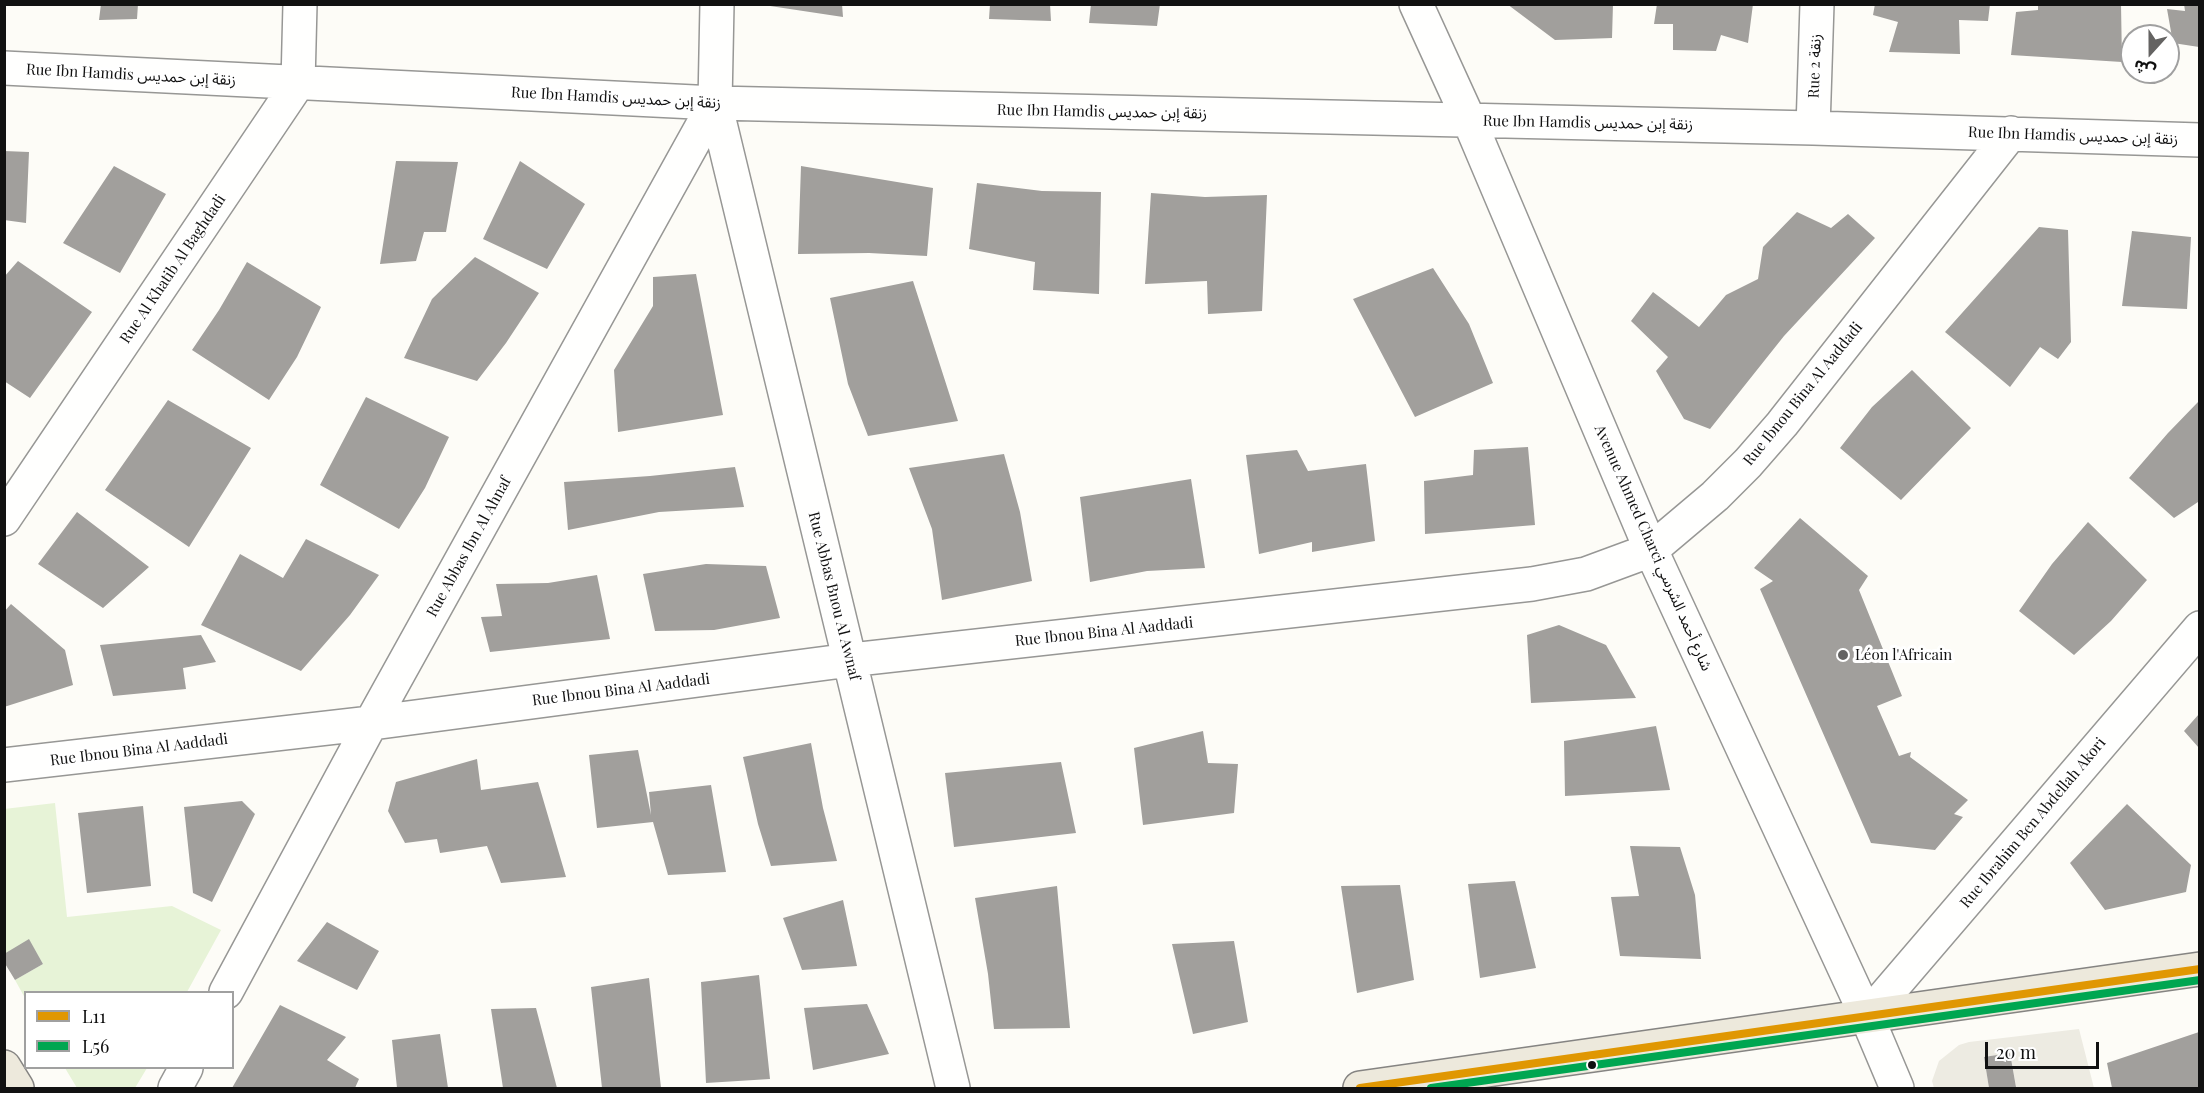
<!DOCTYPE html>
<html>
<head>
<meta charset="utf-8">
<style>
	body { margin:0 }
	#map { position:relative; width:2204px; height:1093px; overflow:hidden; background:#fdfcf7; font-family:"Playfair Display","Noto Sans Arabic",serif }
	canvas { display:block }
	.frame { position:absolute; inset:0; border:6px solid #111; pointer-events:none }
	.legend { position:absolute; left:24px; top:991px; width:210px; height:78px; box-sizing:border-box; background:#fff; border:2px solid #a0a0a0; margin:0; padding:8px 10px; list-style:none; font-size:18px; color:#111 }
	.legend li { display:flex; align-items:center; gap:12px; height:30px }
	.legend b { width:30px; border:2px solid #a0a0a0 }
	.north { position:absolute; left:2120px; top:24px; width:60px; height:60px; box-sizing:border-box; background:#fff; border:2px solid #a0a0a0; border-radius:50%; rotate:201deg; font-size:16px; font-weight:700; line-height:24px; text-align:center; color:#111 }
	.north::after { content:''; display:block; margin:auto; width:21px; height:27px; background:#646362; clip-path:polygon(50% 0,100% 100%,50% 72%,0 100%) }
	.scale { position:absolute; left:1985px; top:1042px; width:114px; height:27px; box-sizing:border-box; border:3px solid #111; border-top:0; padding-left:8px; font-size:18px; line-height:21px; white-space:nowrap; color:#111; -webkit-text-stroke:4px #fff; paint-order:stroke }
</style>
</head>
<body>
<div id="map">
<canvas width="2204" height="1093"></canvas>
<div class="frame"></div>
<ul class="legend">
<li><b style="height:8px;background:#e09702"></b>L11</li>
<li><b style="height:8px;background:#00a651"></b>L56</li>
</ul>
<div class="north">ش</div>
<div class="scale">20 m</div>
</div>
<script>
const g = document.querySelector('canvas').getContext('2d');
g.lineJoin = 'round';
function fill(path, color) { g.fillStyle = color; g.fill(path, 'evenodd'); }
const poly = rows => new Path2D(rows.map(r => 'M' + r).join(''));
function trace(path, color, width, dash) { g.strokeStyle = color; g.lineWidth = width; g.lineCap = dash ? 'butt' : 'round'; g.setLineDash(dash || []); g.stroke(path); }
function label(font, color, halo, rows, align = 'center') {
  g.font = font + ' "Playfair Display","Noto Sans Arabic",serif'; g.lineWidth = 6; g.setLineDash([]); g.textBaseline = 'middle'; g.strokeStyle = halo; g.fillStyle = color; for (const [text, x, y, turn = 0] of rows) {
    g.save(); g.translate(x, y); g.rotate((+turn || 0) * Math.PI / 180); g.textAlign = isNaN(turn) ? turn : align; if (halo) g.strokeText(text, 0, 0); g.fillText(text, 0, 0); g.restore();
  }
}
const green = poly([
	[55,803,67,917,172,906,221,930,187,992,26,992,25,998,15,980,43,964,29,940,5,954,4,809],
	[65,1068,147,1068,135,1088,77,1088]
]);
const plaza = poly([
	[2079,1029,2094,1088,2006,1088,2016,1086,2010,1053,1984,1057,1989,1088,1934,1088,1932,1081,1939,1061,1959,1045,1969,1042]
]);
const building = poly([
	[101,4,138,4,137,19,99,20],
	[770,4,842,4,843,17,770,6],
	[990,4,1050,4,1051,21,989,19],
	[1091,4,1160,4,1157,26,1089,23],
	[1507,4,1613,4,1612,38,1555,40],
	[1657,4,1753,4,1748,43,1721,35,1716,51,1673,50,1673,24,1654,24],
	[1875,4,1990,4,1988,21,1959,20,1960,54,1889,52,1898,22,1873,15],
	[2038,4,2121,4,2122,62,2011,55,2016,12,2038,10],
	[2184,4,2199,4,2199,47,2173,43,2167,9,2185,11],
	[4,151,29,152,26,223,4,220],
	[396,161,458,162,446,232,424,232,416,261,380,264],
	[520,161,585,204,547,269,483,239],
	[114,166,166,194,120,273,63,243],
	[801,166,933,188,927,256,869,253,798,254],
	[977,183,1042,191,1101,192,1099,294,1033,290,1035,262,969,249],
	[1151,193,1205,197,1267,195,1262,311,1208,314,1207,281,1145,284],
	[1797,212,1831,228,1848,214,1875,238,1784,336,1710,429,1684,419,1656,371,1668,357,1631,321,1653,292,1699,327,1726,295,1758,279,1763,247],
	[2039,227,2068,230,2071,342,2058,359,2040,347,2010,387,1945,332],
	[2132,231,2191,237,2187,309,2122,306],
	[475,257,539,293,506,343,477,381,404,358,432,299],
	[18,261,92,312,30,398,4,381,4,277],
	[247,262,321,307,297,357,269,400,192,350,219,310],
	[1433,268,1469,324,1493,383,1415,417,1353,299],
	[696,274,723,415,618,432,614,370,653,306,653,277],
	[913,281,958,421,868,436,848,384,830,298],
	[1912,370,1971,428,1901,500,1840,448,1872,407],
	[366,397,449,437,425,488,399,529,320,485],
	[168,400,251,448,189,547,105,490],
	[2199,401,2199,503,2198,502,2174,518,2129,478,2168,433],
	[1528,447,1535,525,1425,534,1424,481,1473,475,1474,450],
	[1297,450,1308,471,1366,464,1375,541,1312,552,1312,542,1259,554,1246,455],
	[1004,454,1020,512,1032,581,942,600,932,529,909,468],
	[735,467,744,507,659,512,568,530,564,482,650,476],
	[1191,479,1205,568,1147,571,1090,582,1080,497],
	[77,512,149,567,103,608,38,564],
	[1800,518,1868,576,1859,590,1902,696,1877,706,1899,756,1911,752,1910,757,1968,800,1954,814,1963,817,1935,850,1871,843,1760,589,1773,581,1754,568],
	[2088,522,2147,580,2111,621,2074,655,2019,611,2052,564],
	[306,539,379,575,350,615,301,671,201,625,240,554,283,578],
	[706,564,766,566,780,618,714,630,655,631,643,574],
	[597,575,610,639,490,652,481,617,502,616,496,584,548,583],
	[11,604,65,650,73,685,4,707,4,612],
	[1559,625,1606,645,1636,698,1531,703,1527,635],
	[201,635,216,662,183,668,186,689,113,696,100,645],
	[2199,714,2199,748,2184,731],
	[1656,726,1670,790,1565,796,1564,741],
	[1203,731,1208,763,1238,764,1234,813,1143,825,1134,748],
	[811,743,823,808,837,861,771,866,758,824,743,757],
	[638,750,651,815,649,792,711,785,726,872,668,875,653,822,597,828,589,755],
	[477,759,481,790,538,782,566,877,501,883,487,846,440,853,437,839,405,843,388,811,396,782],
	[1061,762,1076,833,954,847,945,773],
	[242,801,255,814,212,902,193,893,184,807],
	[2127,804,2191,865,2186,892,2105,910,2070,863],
	[143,806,151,886,87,893,78,813],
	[1630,846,1680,847,1695,895,1701,959,1620,956,1611,897,1639,896],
	[1515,881,1536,968,1480,978,1468,884],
	[1400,885,1414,980,1357,993,1341,886],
	[1057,886,1070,1028,994,1029,988,974,975,898],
	[843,900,857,966,802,970,783,918],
	[327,922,379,951,357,990,297,961],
	[29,939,43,964,15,980,4,962,4,954],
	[1234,941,1248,1022,1193,1034,1172,944],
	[759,975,770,1079,706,1083,701,982],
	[649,978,661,1088,602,1088,591,987],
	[867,1004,889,1054,813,1070,804,1008],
	[280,1005,346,1037,327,1060,359,1079,355,1088,232,1088],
	[536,1008,557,1088,503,1088,491,1009],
	[2199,1032,2199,1088,2112,1088,2107,1063],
	[440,1034,448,1088,397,1088,392,1040],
	[2010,1053,2016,1087,1989,1088,1984,1057]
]);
const minor = poly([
	[717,4,715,103,953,1088],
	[1416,4,1469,120,1651,550,1867,1017,1897,1088],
	[4,68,715,103,1813,128,2200,140],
	[1813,128,1817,4],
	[4,519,298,83,300,4],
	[4,765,371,723,850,660,1532,584,1586,574,1651,550,1715,496,1748,463,1782,424,2011,133],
	[226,992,371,723,715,103],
	[1867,1017,2200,628],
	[175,1088,186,1068]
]);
const major = poly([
	[4,1067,17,1088],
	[1360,1088,2200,969]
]);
const bus1 = poly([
	[1360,1088,2200,969]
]);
const bus2 = poly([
	[1431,1088,2200,980]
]);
const markers = [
	[1843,655,6,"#646362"],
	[1592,1065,5,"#111"]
];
const streetNames = [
	["Rue 2 زنقة",1815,66,-88],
	["Rue Ibn Hamdis زنقة إبن حمديس",131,75,3],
	["Rue Ibn Hamdis زنقة إبن حمديس",616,98,3],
	["Rue Ibn Hamdis زنقة إبن حمديس",1102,112,1],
	["Rue Ibn Hamdis زنقة إبن حمديس",1588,123,1],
	["Rue Ibn Hamdis زنقة إبن حمديس",2073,136,2],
	["Rue Al Khatib Al Baghdadi",173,269,-56],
	["Rue Ibnou Bina Al Aaddadi",1803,394,-51],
	["Rue Abbas Ibn Al Ahnaf",469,547,-61],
	["Avenue Ahmed Charci شارع أحمد الشرسي",1653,548,66],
	["Rue Abbas Bnou Al Awnaf",834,596,76],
	["Rue Ibnou Bina Al Aaddadi",1104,632,-6],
	["Rue Ibnou Bina Al Aaddadi",621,690,-7],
	["Rue Ibnou Bina Al Aaddadi",139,750,-7],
	["Rue Ibrahim Ben Abdellah Akori",2033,823,-50]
];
const poiNames = [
	["Léon l'Africain",1855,655]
];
fill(green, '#e7f3d7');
fill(plaza, '#edebe2');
fill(building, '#a19f9c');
trace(minor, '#979795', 36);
trace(major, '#858482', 36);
trace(minor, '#fffffe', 33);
trace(major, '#ede9dc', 33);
trace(bus1, '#e09702', 8);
trace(bus2, '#00a651', 8);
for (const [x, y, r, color] of markers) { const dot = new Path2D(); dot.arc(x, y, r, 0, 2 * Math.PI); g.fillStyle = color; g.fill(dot); trace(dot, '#fff', 2); }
label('15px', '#111', '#fff', streetNames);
label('15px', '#111', '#fff', poiNames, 'left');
</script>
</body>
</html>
